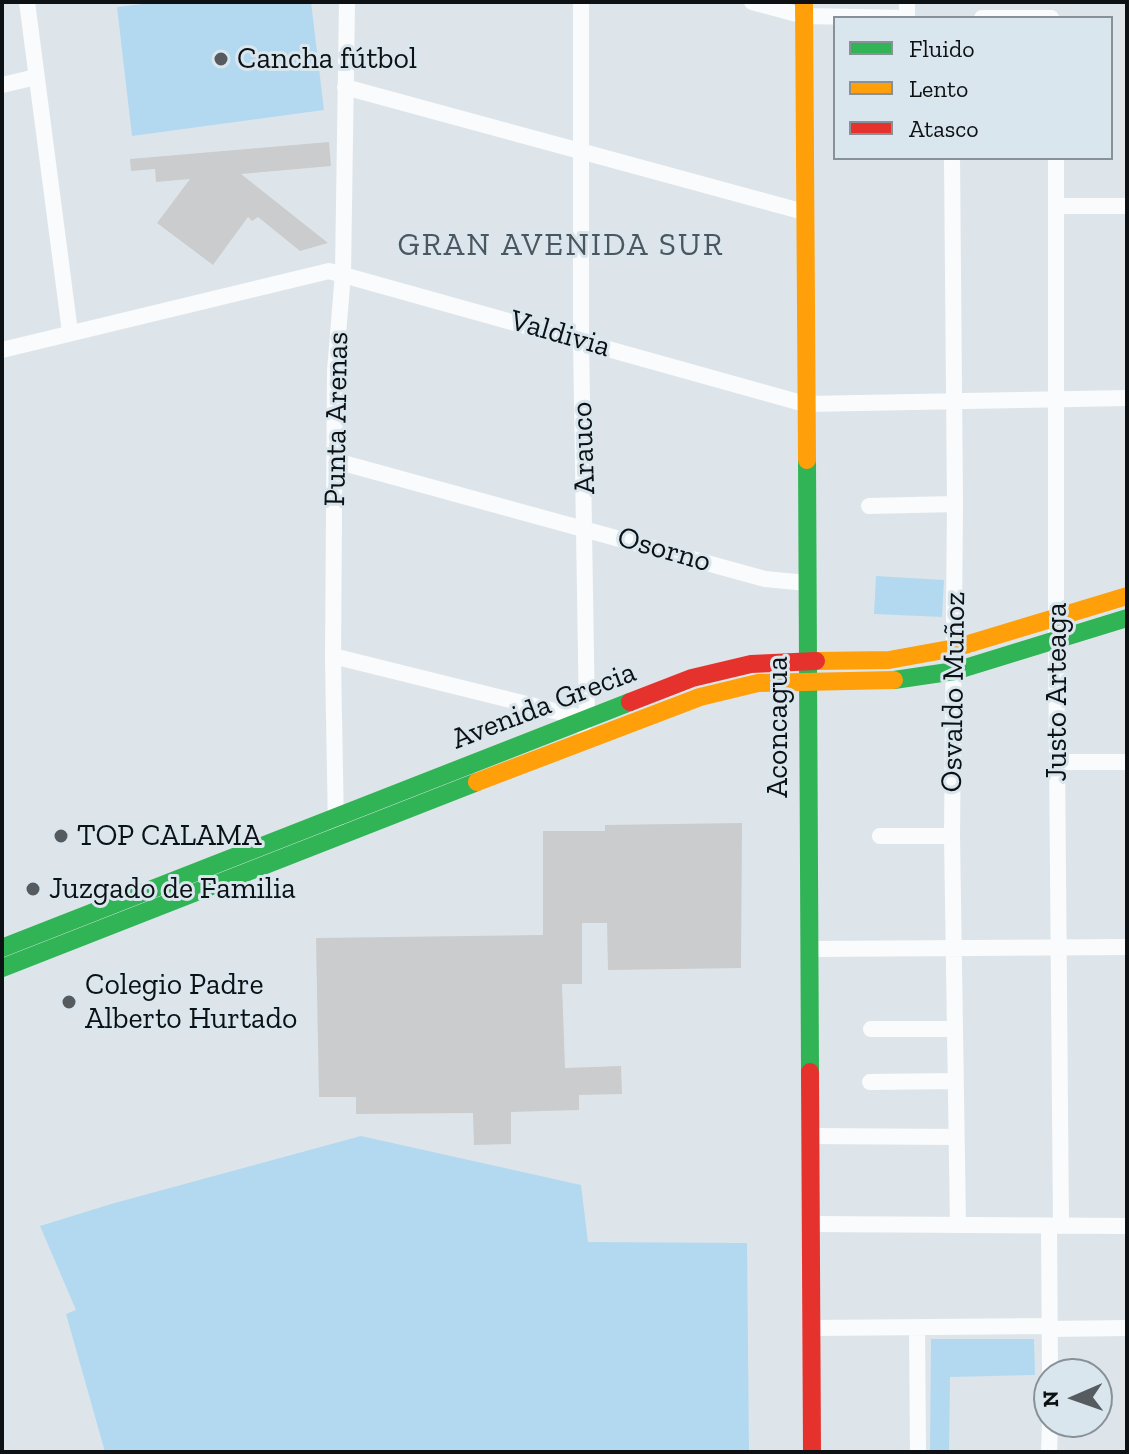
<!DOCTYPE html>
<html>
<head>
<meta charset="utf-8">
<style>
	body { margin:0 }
	#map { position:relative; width:1129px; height:1454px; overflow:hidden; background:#dee5ea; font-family:"Zilla Slab",serif }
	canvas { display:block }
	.frame { position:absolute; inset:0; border:4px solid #0d1114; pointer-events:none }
	.legend { position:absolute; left:833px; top:16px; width:280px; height:144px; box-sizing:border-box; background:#dae6ee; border:2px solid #889197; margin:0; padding:10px 14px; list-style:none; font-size:24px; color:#0d1114 }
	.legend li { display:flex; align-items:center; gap:16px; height:40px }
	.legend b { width:40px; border:2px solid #889197 }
	.north { position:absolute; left:1033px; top:1358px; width:80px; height:80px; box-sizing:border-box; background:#dae6ee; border:2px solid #889197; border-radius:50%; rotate:268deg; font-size:22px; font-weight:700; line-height:32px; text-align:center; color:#0d1114 }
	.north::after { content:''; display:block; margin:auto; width:28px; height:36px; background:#565b5f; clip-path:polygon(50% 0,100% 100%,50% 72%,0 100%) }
</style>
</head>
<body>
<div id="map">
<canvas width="1129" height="1454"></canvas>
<div class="frame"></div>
<ul class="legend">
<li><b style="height:10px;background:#30b455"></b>Fluido</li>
<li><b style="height:10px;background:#ff9f0a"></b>Lento</li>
<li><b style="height:10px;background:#e5322d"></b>Atasco</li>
</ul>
<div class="north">N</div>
</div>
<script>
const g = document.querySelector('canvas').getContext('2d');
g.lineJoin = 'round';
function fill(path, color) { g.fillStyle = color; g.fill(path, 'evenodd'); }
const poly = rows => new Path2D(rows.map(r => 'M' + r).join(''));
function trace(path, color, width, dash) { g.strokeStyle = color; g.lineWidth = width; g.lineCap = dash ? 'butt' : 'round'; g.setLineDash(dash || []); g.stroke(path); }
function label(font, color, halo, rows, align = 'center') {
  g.font = font + ' "Zilla Slab",serif'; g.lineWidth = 6; g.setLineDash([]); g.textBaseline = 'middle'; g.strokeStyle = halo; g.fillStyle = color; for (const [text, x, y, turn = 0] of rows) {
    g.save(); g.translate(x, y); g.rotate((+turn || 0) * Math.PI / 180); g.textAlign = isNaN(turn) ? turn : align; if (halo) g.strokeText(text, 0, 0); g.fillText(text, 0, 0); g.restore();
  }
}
const green = poly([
	[159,2,311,2,324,110,132,136,117,7],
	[876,576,944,580,942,617,874,614],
	[361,1136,581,1185,588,1242,747,1243,749,1452,105,1452,66,1314,76,1310,40,1226,111,1204],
	[931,1339,1034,1339,1035,1375,950,1377,949,1452,930,1452]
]);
const building = poly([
	[329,142,331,166,241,174,328,243,300,251,258,217,252,221,248,217,213,265,157,223,190,179,156,182,155,169,131,171,130,159],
	[742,823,741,968,608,970,607,923,582,923,582,984,562,984,565,1068,621,1066,622,1094,579,1095,579,1110,511,1112,511,1144,474,1145,473,1113,356,1114,356,1097,319,1097,316,938,543,935,543,831,605,831,605,825]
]);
const street = poly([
	[27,2,70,332],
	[581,2,581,339,587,719,582,727],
	[752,2,804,16,906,18],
	[907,18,907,2],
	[982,18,1051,18],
	[2,85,36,77],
	[345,87,804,212],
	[952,158,955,504,952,836,958,1225],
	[1056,158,1056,640,1061,1226],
	[1056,206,1127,206],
	[2,350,329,271,805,404,1127,398],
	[336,461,765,579,807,583],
	[869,506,955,504],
	[333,656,587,719],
	[1058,762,1127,762],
	[336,828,333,660,335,371,343,273,347,2],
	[880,836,952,836],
	[809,949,1127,947],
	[871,1029,955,1029],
	[870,1082,955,1081],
	[811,1136,956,1137],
	[812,1224,1127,1226],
	[1049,1226,1050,1374],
	[812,1328,1050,1326],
	[917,1329,918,1452],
	[1050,1329,1127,1328],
	[1049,1452,1050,1422]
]);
const fast = poly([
	[807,460,810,1072],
	[894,680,955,671,1127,618],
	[2,948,630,702],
	[2,968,477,782]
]);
const slow = poly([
	[804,2,807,460],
	[816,661,889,660,955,648,1127,596],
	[477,782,700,697,758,683,894,680]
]);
const jam = poly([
	[630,702,692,678,751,664,816,661],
	[810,1072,812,1452]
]);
const markers = [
	[221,59,8,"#565b5f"],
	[61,836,8,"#565b5f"],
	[33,889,8,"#565b5f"],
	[69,1002,8,"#565b5f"]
];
const poiNames = [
	["Cancha fútbol",237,59],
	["TOP CALAMA",77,836],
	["Juzgado de Familia",49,889],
	["Colegio Padre",85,985],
	["Alberto Hurtado",85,1019]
];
const streetNames = [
	["Valdivia",560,334,16],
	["Punta Arenas",337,419,-89],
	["Arauco",584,448,-92],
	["Osorno",664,550,16],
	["Osvaldo Muñoz",954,692,-89],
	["Justo Arteaga",1057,692,-90],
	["Avenida Grecia",544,706,-21],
	["Aconcagua",778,727,-90]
];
const neighbourhoodNames = [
	["GRAN AVENIDA SUR",561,246]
];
fill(green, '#b3d9f1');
fill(building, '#cbcccd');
trace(street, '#fafbfc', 16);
trace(fast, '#30b455', 18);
trace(slow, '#ff9f0a', 18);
trace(jam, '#e5322d', 18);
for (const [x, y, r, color] of markers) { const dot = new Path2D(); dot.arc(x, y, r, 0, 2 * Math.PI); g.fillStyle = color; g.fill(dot); trace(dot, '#dae6ee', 3); }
label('30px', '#0d1114', '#dae6ee', poiNames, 'left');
label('30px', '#0d1114', '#dae6ee', streetNames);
g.letterSpacing = '2px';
label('32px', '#4c575d', '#dae6ee', neighbourhoodNames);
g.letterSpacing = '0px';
</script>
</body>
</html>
